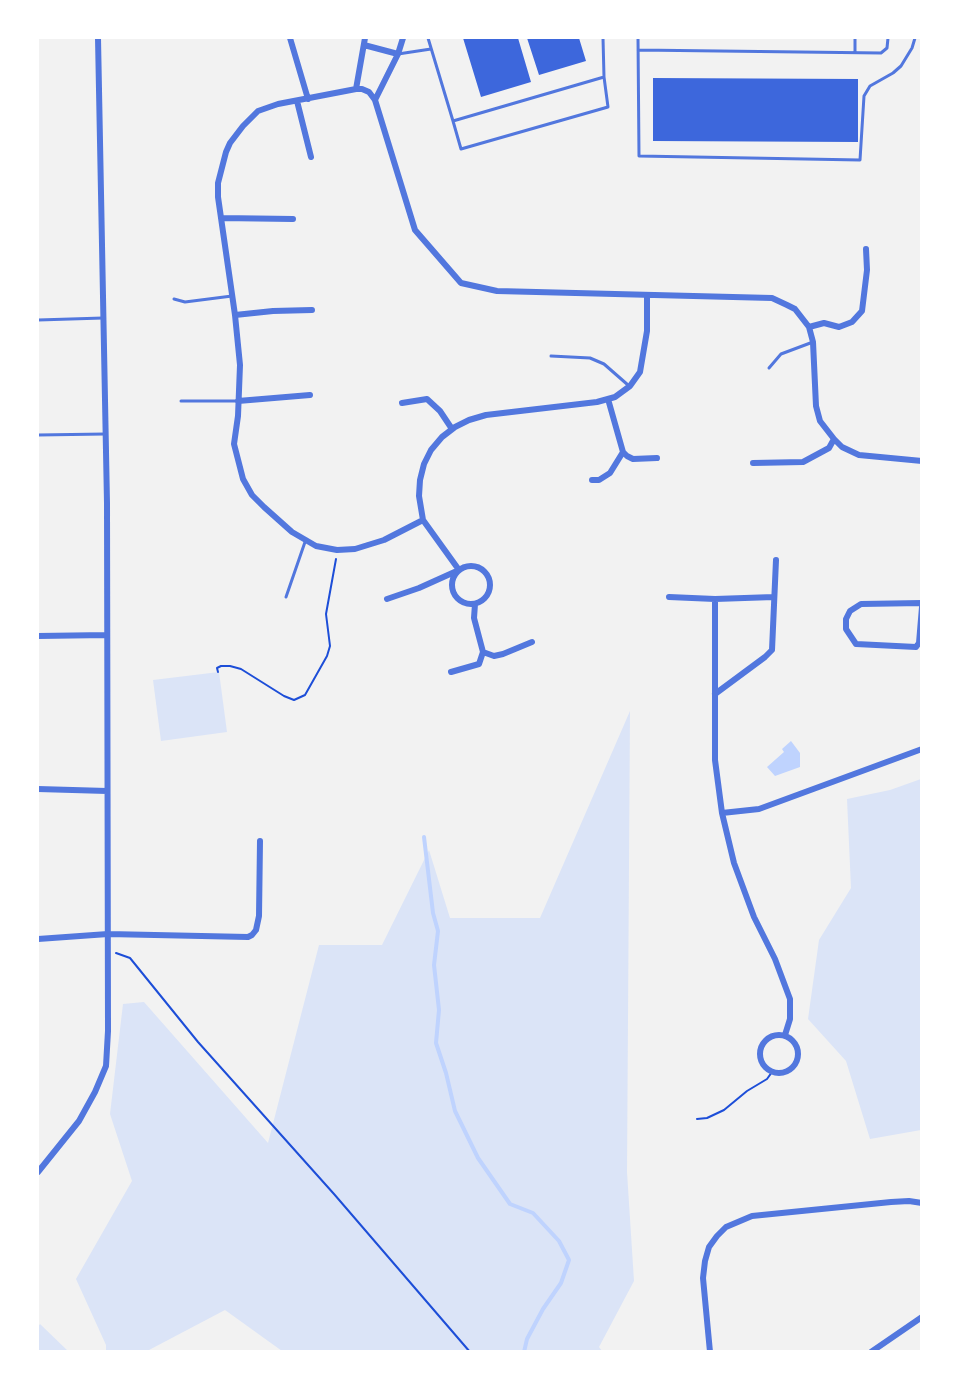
<!DOCTYPE html>
<html>
<head>
<meta charset="utf-8">
<style>
	body { margin:0 }
	#map { position:relative; width:959px; height:1389px; overflow:hidden; background:#f2f2f2; font-family:"Titillium Web",sans-serif }
	canvas { display:block }
	.frame { position:absolute; inset:0; border:39px solid #fff; pointer-events:none }
</style>
</head>
<body>
<div id="map">
<canvas width="959" height="1389"></canvas>
<div class="frame"></div>
</div>
<script>
const g = document.querySelector('canvas').getContext('2d');
g.lineJoin = 'round';
function fill(path, color) { g.fillStyle = color; g.fill(path, 'evenodd'); }
const poly = rows => new Path2D(rows.map(r => 'M' + r).join(''));
function trace(path, color, width, dash) { g.strokeStyle = color; g.lineWidth = width; g.lineCap = dash ? 'butt' : 'round'; g.setLineDash(dash || []); g.stroke(path); }
const green = poly([
	[219,672,227,732,161,741,153,680],
	[630,711,627,1172,634,1281,599,1347,602,1351,282,1351,225,1310,149,1350,152,1351,106,1351,106,1345,76,1279,132,1181,110,1114,123,1004,144,1002,268,1143,319,945,382,945,429,850,450,918,540,918],
	[921,779,921,1130,870,1139,846,1061,808,1019,819,940,851,888,847,799,890,790],
	[40,1324,68,1351,38,1351,38,1327]
]);
const water = poly([
	[791,741,800,753,800,767,775,776,767,767,784,752,782,749]
]);
const stream = poly([
	[424,837,433,913,438,931,434,965,439,1010,436,1043,446,1073,455,1111,478,1158,510,1204,533,1213,559,1241,569,1260,561,1283,543,1309,527,1339,524,1352]
]);
const building = poly([
	[463,38,518,38,531,82,481,97],
	[527,38,579,38,586,61,539,75],
	[653,78,858,79,858,142,653,141]
]);
const path = poly([
	[218,672,217,668,221,666,230,666,241,669,284,696,294,700,305,695,327,656,330,646,326,614,336,559],
	[116,953,130,958,198,1042,334,1194,470,1352],
	[697,1119,707,1118,724,1110,747,1091,767,1079,772,1072]
]);
const service = poly([
	[428,38,453,121],
	[603,38,604,77,608,107,461,149,453,121,604,77],
	[638,38,639,156,860,160,864,96,870,86,893,73,901,66,912,48,915,38],
	[855,38,855,52],
	[638,50,881,53,887,48,888,38],
	[398,54,431,49],
	[174,299,185,302,232,296],
	[38,320,103,318],
	[551,356,590,358,604,364,628,385],
	[769,368,781,354,813,342],
	[181,401,237,401],
	[38,435,105,434],
	[286,597,305,542]
]);
const minor = poly([
	[290,38,308,99],
	[364,45,398,54],
	[356,89,365,38],
	[375,100,398,54,403,38],
	[297,101,311,157],
	[221,218,293,219],
	[235,315,273,311,312,310],
	[809,327,824,323,839,327,852,322,862,311,867,270,866,249],
	[608,399,623,452,627,456,633,459,657,458],
	[238,401,310,395],
	[402,403,427,399,440,411,452,429],
	[753,463,803,462,829,448,834,439],
	[592,480,599,480,610,473,623,452],
	[423,520,384,540,355,549,337,550,316,546,292,532,264,507,252,495,243,479,234,444,238,416,240,365,235,315,218,197,218,183,226,152,230,143,243,126,258,111,278,104,356,89,362,89,369,92,375,100,415,230,461,283,497,291,772,298,787,305,795,309,809,327,813,342,816,406,820,421,834,439,842,447,859,455,922,461],
	'452 585a19 19 0 1 1 38 0a19 19 0 1 1-38 0Z',
	[669,597,715,599,774,597],
	[387,599,419,588,459,570,423,520,419,496,420,480,424,464,431,450,442,437,455,427,469,420,486,415,597,402,615,397,630,386,640,372,647,331,647,295],
	[715,599,715,760,722,813,734,863,754,917,775,959,790,999,790,1019,785,1035],
	[922,603,861,604,850,611,846,619,846,629,856,644,916,647,919,643,922,607],
	[38,636,107,635],
	[483,652,494,656,503,654,532,642],
	[451,672,479,664,483,652,474,618,475,604],
	[715,694,765,657,772,650,776,560],
	[38,789,107,791],
	[722,813,759,809,922,749],
	[38,939,108,934,248,937,252,935,256,930,259,916,260,841],
	'760 1054a19 19 0 1 1 38 0a19 19 0 1 1-38 0Z',
	[38,1172,79,1121,95,1092,106,1066,108,1031,107,503,98,38],
	[710,1352,703,1278,705,1261,709,1247,717,1236,726,1227,752,1216,891,1202,909,1201,922,1203],
	[871,1352,922,1317]
]);
fill(green, '#dbe4f7');
fill(water, '#bfd3fe');
trace(stream, '#bfd3fe', 4);
fill(building, '#3d67dc');
trace(path, '#1d4ed8', 2);
trace(service, '#5277de', 3);
trace(minor, '#5277de', 6);
</script>
</body>
</html>
